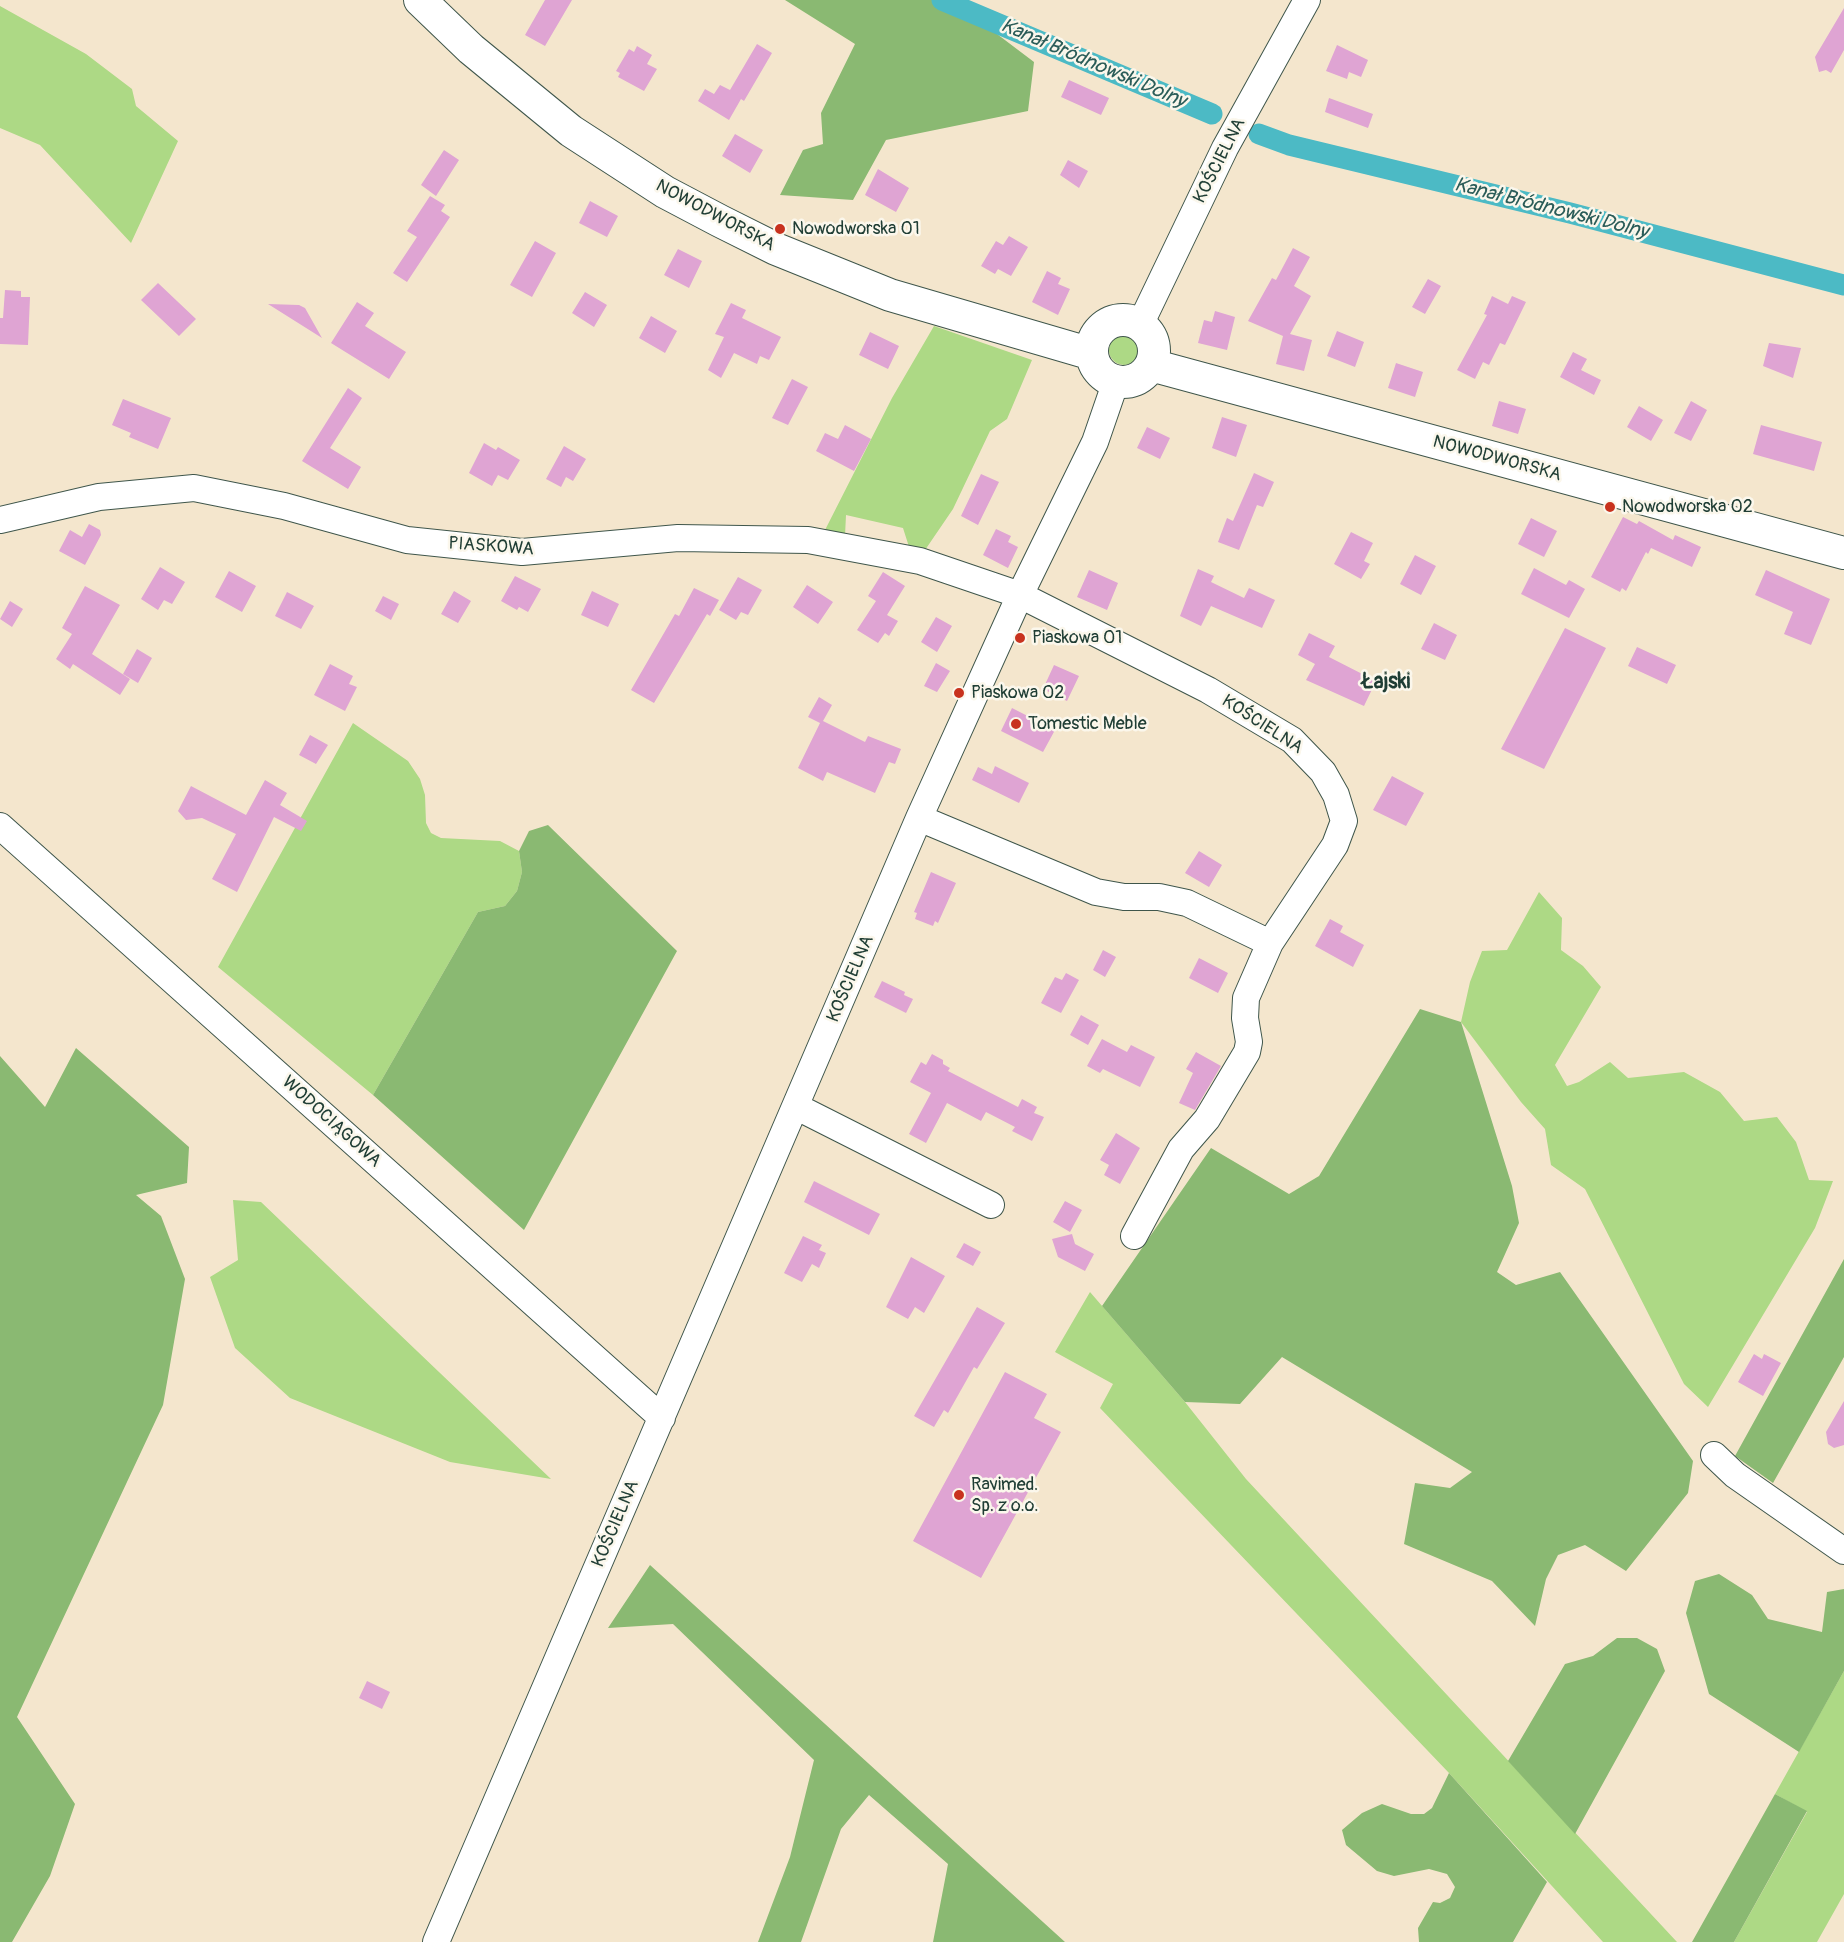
<!DOCTYPE html>
<html>
<head>
<meta charset="utf-8">
<style>
	body { margin:0 }
	canvas { display:block; background:#f4e6cd }
</style>
</head>
<body>
<canvas width="1844" height="1942"></canvas>
<script>
const g = document.querySelector('canvas').getContext('2d');
g.lineJoin = 'round';
function fill(path, color) { g.fillStyle = color; g.fill(path, 'evenodd'); }
const poly = rows => new Path2D(rows.map(r => 'M' + r).join(''));
function trace(path, color, width, dash) { g.strokeStyle = color; g.lineWidth = width; g.lineCap = dash ? 'butt' : 'round'; g.setLineDash(dash || []); g.stroke(path); }
function label(font, color, halo, rows, align = 'center') {
  g.font = font + ' Pangolin,sans-serif'; g.lineWidth = 5; g.setLineDash([]); g.textBaseline = 'middle'; g.strokeStyle = halo; g.fillStyle = color; for (const [text, x, y, turn = 0] of rows) {
    g.save(); g.translate(x, y); g.rotate((+turn || 0) * Math.PI / 180); g.textAlign = isNaN(turn) ? turn : align; if (halo) g.strokeText(text, 0, 0); g.fillText(text, 0, 0); g.restore();
  }
}
const green = poly([
	[0,6,86,54,132,89,136,106,178,141,131,243,40,145,0,128],
	[934,326,1032,360,1007,419,990,431,953,509,923,553,910,550,903,528,846,515,845,536,824,532,892,398],
	'1109 350a15 15 0 1 1 30 0a15 15 0 1 1-30 0Z',
	[353,723,408,761,420,779,425,795,426,823,431,833,441,838,500,841,519,851,522,872,517,891,505,906,478,912,373,1095,218,967],
	[1539,892,1562,918,1561,950,1583,966,1601,987,1555,1065,1567,1086,1579,1082,1610,1062,1628,1078,1684,1072,1720,1092,1744,1121,1777,1117,1796,1142,1809,1180,1833,1181,1815,1228,1708,1407,1684,1384,1585,1189,1551,1165,1545,1129,1521,1102,1461,1022,1470,982,1482,951,1507,950],
	[233,1200,261,1202,551,1479,450,1462,290,1398,235,1348,210,1277,238,1260],
	[1090,1292,1185,1402,1246,1479,1677,1942,1603,1942,1449,1773,1100,1408,1113,1384,1055,1352],
	[1844,1671,1844,1894,1817,1942,1734,1942,1807,1812,1775,1794]
]);
const forest = poly([
	[785,0,952,0,1034,62,1028,111,886,140,853,200,780,195,803,150,823,144,821,113,855,44],
	[548,825,677,951,524,1230,373,1095,478,912,505,906,517,891,522,872,519,851,529,831],
	[1420,1009,1461,1022,1512,1186,1519,1223,1497,1272,1516,1285,1560,1272,1693,1461,1688,1493,1626,1571,1585,1545,1558,1555,1546,1579,1535,1626,1492,1581,1404,1544,1415,1483,1450,1488,1472,1472,1282,1357,1240,1404,1185,1402,1102,1306,1211,1148,1289,1194,1319,1176],
	[76,1048,189,1147,187,1183,136,1195,161,1216,185,1279,163,1405,17,1717,75,1804,50,1876,12,1942,0,1942,0,1056,45,1107],
	[1844,1259,1844,1357,1773,1483,1735,1456],
	[650,1565,1065,1942,933,1942,948,1864,869,1795,841,1829,801,1942,758,1942,790,1857,814,1760,673,1624,608,1628],
	[1719,1574,1752,1595,1768,1619,1822,1632,1827,1592,1844,1589,1844,1671,1799,1752,1709,1694,1686,1613,1695,1581],
	[1617,1638,1637,1638,1657,1649,1665,1671,1575,1834,1508,1761,1565,1664,1593,1656],
	[1449,1773,1547,1882,1513,1942,1419,1942,1418,1928,1433,1902,1440,1903,1450,1898,1455,1887,1447,1874,1429,1869,1394,1876,1377,1871,1346,1845,1342,1830,1362,1813,1382,1804,1411,1814,1424,1814,1432,1808],
	[1775,1794,1807,1811,1734,1942,1692,1942]
]);
const canal = poly([
	[942,0,1212,114],
	[1259,134,1289,145,1570,213,1844,285]
]);
const building = poly([
	[545,0,572,0,545,46,525,35],
	[1844,8,1844,50,1831,73,1826,70,1819,72,1815,57],
	[757,44,772,53,744,101,741,99,729,120,698,101,705,89,714,94,720,85,730,90],
	[1337,45,1368,60,1361,77,1349,72,1347,79,1326,71],
	[637,46,652,55,647,64,657,69,644,91,618,77,620,73,616,71,629,49,634,52],
	[1069,80,1109,98,1101,115,1061,97],
	[1329,98,1373,114,1368,128,1325,112],
	[735,134,763,150,750,173,722,156],
	[444,150,459,160,436,196,421,185],
	[1068,160,1088,171,1079,188,1060,175],
	[878,169,909,188,896,212,865,195],
	[430,196,445,205,441,211,450,217,407,282,393,273,417,237,407,231],
	[590,201,618,216,607,237,579,223],
	[1009,236,1028,247,1011,276,998,269,995,274,981,266,996,241,1003,245],
	[535,241,556,253,532,297,510,285],
	[1293,248,1310,257,1294,286,1311,296,1290,334,1312,340,1304,371,1276,364,1283,336,1248,321,1272,278,1276,280],
	[678,249,702,261,689,288,664,275],
	[1047,271,1061,278,1058,284,1070,289,1058,315,1032,302],
	[1428,279,1441,286,1425,314,1412,307],
	[158,283,196,319,179,336,141,300],
	[5,290,21,291,21,297,30,297,28,345,0,344,0,318,3,318],
	[585,292,607,305,594,327,572,313],
	[1492,296,1508,304,1512,296,1526,302,1505,345,1500,343,1489,365,1483,362,1475,379,1457,370,1487,315,1484,314],
	[357,302,374,313,365,326,406,352,389,379,331,343],
	[731,303,746,310,742,318,781,337,769,360,760,356,757,364,734,353,721,378,708,370,724,337,715,334],
	[268,304,299,305,305,308,322,338],
	[1215,311,1235,317,1227,350,1198,343,1204,320,1212,322],
	[651,316,677,331,665,353,639,338],
	[1337,331,1364,342,1355,367,1327,356],
	[870,332,899,346,888,369,859,355],
	[1769,343,1801,348,1793,378,1763,366],
	[1573,352,1587,359,1581,370,1601,380,1594,395,1560,377],
	[1396,363,1423,372,1415,397,1388,388],
	[792,379,808,387,788,425,772,418],
	[348,388,362,398,330,448,361,467,348,489,302,461],
	[123,399,171,418,158,449,129,437,131,433,112,425],
	[1499,401,1526,409,1518,434,1492,426],
	[1691,401,1707,410,1691,441,1674,433],
	[1639,406,1663,420,1651,441,1627,427],
	[1222,417,1247,425,1236,457,1212,448],
	[845,425,871,439,854,471,816,451,825,433,838,439],
	[1761,425,1822,442,1814,471,1753,454],
	[1147,427,1170,438,1160,459,1137,448],
	[484,443,496,450,498,447,520,460,508,480,498,475,492,486,469,473],
	[564,446,586,459,573,481,566,477,561,487,546,479],
	[1254,473,1274,482,1263,507,1257,505,1239,550,1218,542,1227,518,1233,521],
	[981,474,999,482,978,525,961,516],
	[1623,517,1637,524,1639,521,1673,540,1675,535,1701,547,1692,567,1651,548,1648,554,1646,552,1626,591,1622,588,1620,592,1591,577],
	[1531,518,1557,531,1544,557,1518,544],
	[89,524,100,530,101,535,85,565,59,551,70,530,82,537],
	[996,529,1011,536,1008,542,1018,547,1008,568,983,555],
	[1351,532,1373,543,1364,561,1370,564,1361,579,1334,564],
	[1415,555,1436,566,1421,595,1400,584],
	[160,567,185,582,172,604,164,600,158,610,141,599],
	[1534,568,1566,585,1569,580,1585,589,1569,618,1521,594],
	[1198,569,1214,576,1211,582,1244,598,1249,588,1275,600,1262,628,1211,606,1201,626,1180,616],
	[1089,570,1118,583,1107,610,1077,597],
	[1766,570,1830,599,1811,645,1784,634,1793,612,1755,595],
	[229,571,256,586,242,612,215,597],
	[883,572,905,586,887,615,898,621,889,636,885,633,878,643,857,630,876,601,868,596],
	[515,576,541,589,528,612,519,607,517,610,501,601],
	[738,577,762,590,748,615,741,612,736,620,719,610],
	[807,585,833,602,818,624,793,607],
	[85,586,120,605,92,654,130,679,120,695,73,664,70,669,56,659,72,634,62,628],
	[694,588,719,600,710,616,707,614,654,703,631,690,675,614,679,616],
	[454,591,471,601,458,623,441,614],
	[592,591,619,604,608,627,581,615],
	[287,592,314,606,301,629,275,616],
	[383,596,399,604,391,620,375,611],
	[10,601,23,609,12,627,0,619],
	[936,617,952,626,937,652,921,642],
	[1434,623,1457,635,1445,660,1421,649],
	[1565,628,1606,648,1544,769,1501,749],
	[1309,633,1335,646,1329,657,1376,681,1364,706,1306,680,1315,664,1298,655],
	[1637,647,1676,665,1667,684,1628,666],
	[137,649,152,658,138,683,123,674],
	[936,663,950,671,937,692,924,686],
	[330,664,353,676,349,684,357,687,345,711,314,695],
	[1054,665,1079,676,1067,701,1043,689],
	[819,697,832,705,823,721,865,742,868,736,901,749,895,764,889,762,875,793,827,772,823,781,798,768,820,723,808,717],
	[1012,708,1055,730,1043,752,1001,731],
	[310,735,328,745,316,764,299,755],
	[995,766,1029,783,1019,803,972,780,978,767,992,774],
	[1392,776,1424,793,1406,826,1373,810],
	[265,780,287,793,280,805,307,821,301,831,274,817,237,892,212,879,236,834,202,818,186,820,178,811,191,786,246,815],
	[1199,851,1222,865,1209,887,1185,873],
	[931,872,956,883,938,923,935,921,933,926,915,919,917,913,914,912],
	[1330,919,1343,926,1340,932,1364,945,1353,967,1315,946],
	[1103,950,1116,957,1105,977,1093,970],
	[1199,958,1228,973,1218,993,1189,978],
	[1066,973,1079,980,1061,1013,1041,1003,1055,977,1062,980],
	[882,981,905,992,904,995,913,999,906,1013,874,997],
	[1081,1015,1099,1025,1088,1045,1070,1035],
	[1102,1039,1127,1052,1131,1045,1155,1057,1140,1087,1103,1069,1100,1073,1087,1066],
	[1196,1052,1221,1066,1195,1110,1179,1103,1193,1073,1186,1069],
	[932,1054,943,1060,943,1064,950,1068,948,1071,1018,1107,1022,1099,1037,1107,1034,1113,1044,1117,1032,1141,1012,1131,1015,1127,986,1112,981,1121,947,1103,926,1143,909,1134,931,1093,910,1082,921,1062,926,1065],
	[1116,1133,1140,1148,1120,1184,1104,1175,1109,1165,1100,1160],
	[814,1181,880,1214,869,1235,804,1202],
	[1065,1201,1082,1210,1070,1232,1053,1222],
	[1072,1234,1075,1244,1094,1254,1085,1271,1058,1257,1052,1239],
	[803,1236,822,1245,819,1250,826,1253,819,1268,812,1264,802,1282,784,1273],
	[964,1243,981,1252,973,1266,956,1257],
	[911,1257,945,1276,924,1313,915,1307,908,1319,886,1307],
	[977,1307,1005,1323,977,1369,974,1367,948,1413,944,1410,934,1427,914,1416],
	[1754,1354,1762,1359,1764,1354,1781,1363,1763,1396,1738,1382],
	[1005,1372,1047,1394,1034,1418,1061,1432,981,1578,913,1541],
	[1844,1401,1844,1445,1834,1448,1828,1444,1826,1432],
	[367,1681,390,1692,382,1709,359,1698]
]);
const minor = poly([
	[1140,325,1225,148,1307,0],
	[0,520,99,497,194,488,284,506,407,540,522,552,678,538,808,540,920,561,1020,595,1208,690,1292,740,1323,772,1336,795,1344,821,1335,845,1270,943,1246,998,1245,1018,1249,1042,1247,1052,1207,1119,1181,1149,1134,1236],
	[919,818,1096,892,1124,897,1159,897,1187,903,1270,943],
	[0,826,662,1418],
	[797,1107,991,1205],
	[1714,1455,1735,1475,1844,1551],
	[436,1942,919,818,1020,595,1095,442,1116,381]
]);
const major = poly([
	[420,0,471,49,571,131,665,192,720,221,776,249,890,295,1092,354],
	'1092 351a31 31 0 1 1 62 0a31 31 0 1 1-62 0Z',
	[1151,365,1844,553]
]);
const markers = [
	[780,229,6,"#c8321e"],
	[1610,507,6,"#c8321e"],
	[1020,638,6,"#c8321e"],
	[959,693,6,"#c8321e"],
	[1016,724,6,"#c8321e"],
	[959,1495,6,"#c8321e"]
];
const streetNames = [
	["KOŚCIELNA",1220,161,-63],
	["NOWODWORSKA",715,216,28],
	["NOWODWORSKA",1497,459,15],
	["PIASKOWA",491,547,4],
	["KOŚCIELNA",1262,725,33],
	["KOŚCIELNA",851,979,-67],
	["WODOCIĄGOWA",331,1122,42],
	["KOŚCIELNA",616,1524,-67]
];
const poiNames = [
	["Nowodworska 01",792,229],
	["Nowodworska 02",1622,507],
	["Piaskowa 01",1032,638],
	["Piaskowa 02",971,693],
	["Tomestic Meble",1028,724],
	["Ravimed.",971,1485],
	["Sp. z o.o.",971,1506]
];
const waterNames = [
	["Kanał Bródnowski Dolny",1093,64,23],
	["Kanał Bródnowski Dolny",1551,209,14]
];
const quarterNames = [
	["Łajski",1386,683]
];
fill(green, '#add985');
fill(forest, '#8ab972');
trace(canal, '#4cbac5', 21);
fill(building, '#dfa4d3');
trace(minor, '#3f564b', 28);
trace(major, '#3f564b', 34);
trace(minor, '#fff', 26);
trace(major, '#fff', 32);
for (const [x, y, r, color] of markers) { const dot = new Path2D(); dot.arc(x, y, r, 0, 2 * Math.PI); g.fillStyle = color; g.fill(dot); trace(dot, '#fbf7ec', 2); }
label('18px', '#1f3d34', '#fbf7ec', streetNames);
label('18px', '#1f3d34', '#fbf7ec', poiNames, 'left');
label('italic 20px', '#2a5c58', '#fbf7ec', waterNames);
label('bold 21px', '#1f3d34', '#fbf7ec', quarterNames);
</script>
</body>
</html>
